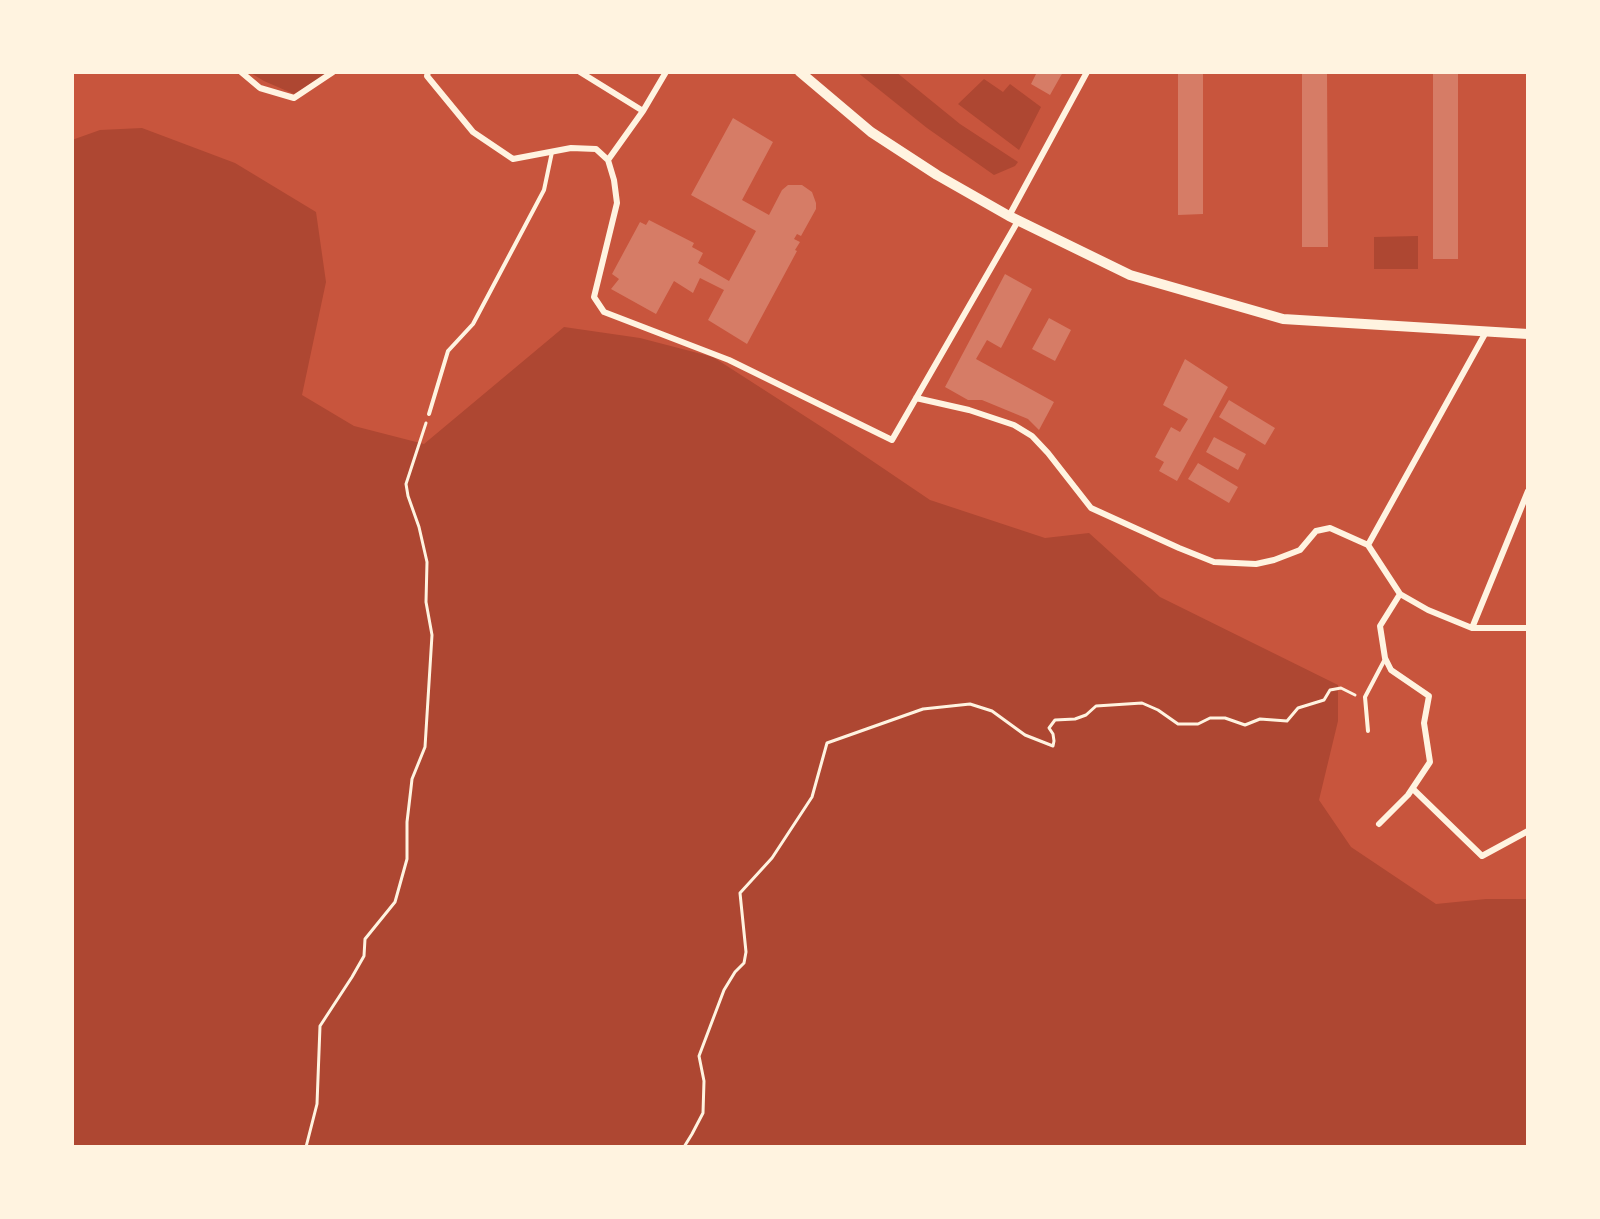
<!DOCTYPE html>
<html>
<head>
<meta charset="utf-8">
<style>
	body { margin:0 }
	#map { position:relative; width:1600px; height:1219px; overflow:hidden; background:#c8553d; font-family:"Zilla Slab",serif }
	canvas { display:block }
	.frame { position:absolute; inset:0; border:74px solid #fff3e0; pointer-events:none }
</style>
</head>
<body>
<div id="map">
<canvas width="1600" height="1219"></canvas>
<div class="frame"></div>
</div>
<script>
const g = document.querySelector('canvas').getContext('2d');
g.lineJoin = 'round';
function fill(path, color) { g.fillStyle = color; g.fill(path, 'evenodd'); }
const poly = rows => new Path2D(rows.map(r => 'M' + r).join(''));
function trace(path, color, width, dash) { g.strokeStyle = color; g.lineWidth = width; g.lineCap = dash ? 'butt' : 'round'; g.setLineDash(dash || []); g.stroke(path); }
const green = poly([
	[249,72,331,72,294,94,264,81],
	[857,72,896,72,960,124,1018,162,1015,166,994,175,927,128],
	[984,79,1003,92,1010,84,1041,107,1019,150,958,104],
	[142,128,235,163,316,212,326,282,302,395,354,426,424,444,564,327,640,338,713,357,828,431,930,500,1045,538,1089,533,1160,597,1338,685,1338,721,1319,800,1351,847,1436,904,1486,899,1528,899,1528,1147,72,1147,72,140,100,130],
	[1418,236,1418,269,1374,269,1374,237]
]);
const building = poly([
	[1037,72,1063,72,1050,95,1031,84],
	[1178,72,1203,72,1203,214,1178,215],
	[1302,72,1327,72,1328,247,1302,247],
	[1433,72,1458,72,1458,259,1433,259],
	[733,118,773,142,742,200,769,215,782,190,788,185,802,185,812,192,816,203,816,209,801,236,797,234,794,239,800,242,795,250,797,251,747,344,708,320,724,290,700,278,693,293,674,281,656,314,611,289,619,279,612,274,640,222,646,225,649,220,694,243,692,247,703,253,698,263,729,281,756,231,691,195],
	[1005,274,1032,289,1001,348,987,340,976,359,1054,402,1039,430,1028,419,982,400,968,400,945,387],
	[1049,318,1071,330,1055,361,1032,349],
	[1185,359,1228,387,1177,481,1159,471,1164,462,1155,457,1171,427,1180,432,1188,419,1163,405],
	[1229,400,1275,428,1265,445,1219,417],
	[1214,437,1246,454,1238,470,1206,452],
	[1198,463,1238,487,1229,503,1188,479]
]);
const path = poly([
	[306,1147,317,1104,320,1026,352,977,364,956,365,939,395,902,407,859,407,822,411,788,412,779,425,747,432,635,426,602,427,562,419,527,408,496,406,484,426,423],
	[684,1147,692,1134,703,1113,704,1081,699,1056,724,990,735,972,744,963,746,952,740,893,772,858,812,797,827,743,923,709,970,704,992,711,1025,735,1053,746,1054,741,1053,734,1049,728,1055,720,1075,719,1086,715,1096,706,1142,703,1158,710,1178,724,1198,724,1210,718,1225,718,1245,725,1260,719,1287,721,1298,708,1324,700,1330,690,1341,688,1355,695]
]);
const service = poly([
	[429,414,448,351,473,324,544,190,552,152],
	[1368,731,1365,697,1385,659]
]);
const minor = poly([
	[241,72,260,88,294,98,333,72],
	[428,72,427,76,473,132,513,159,571,148,596,149,608,160],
	[580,72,643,111],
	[666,72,643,111,608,160,614,180,617,203,594,297,604,312,729,360,892,440,1018,221],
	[1009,216,1087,72],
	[916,398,969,410,1014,425,1032,436,1048,453,1091,508,1179,548,1214,562,1256,564,1274,560,1300,550,1316,531,1330,528,1368,545],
	[1400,594,1428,610,1472,628,1528,628],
	[1472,628,1528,491],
	[1413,789,1482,856,1528,831],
	[1379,824,1408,795,1430,762,1424,723,1429,696,1391,670,1385,658,1380,626,1400,594,1368,545,1486,332]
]);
const secondary = poly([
	[800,72,871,132,937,175,1009,216,1130,275,1283,319,1528,334]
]);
fill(green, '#ae4732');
fill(building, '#d67c66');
trace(path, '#fff3e0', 3);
trace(service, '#fff3e0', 4);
trace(minor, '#fff3e0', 6);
trace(secondary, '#fff3e0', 10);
</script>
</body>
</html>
